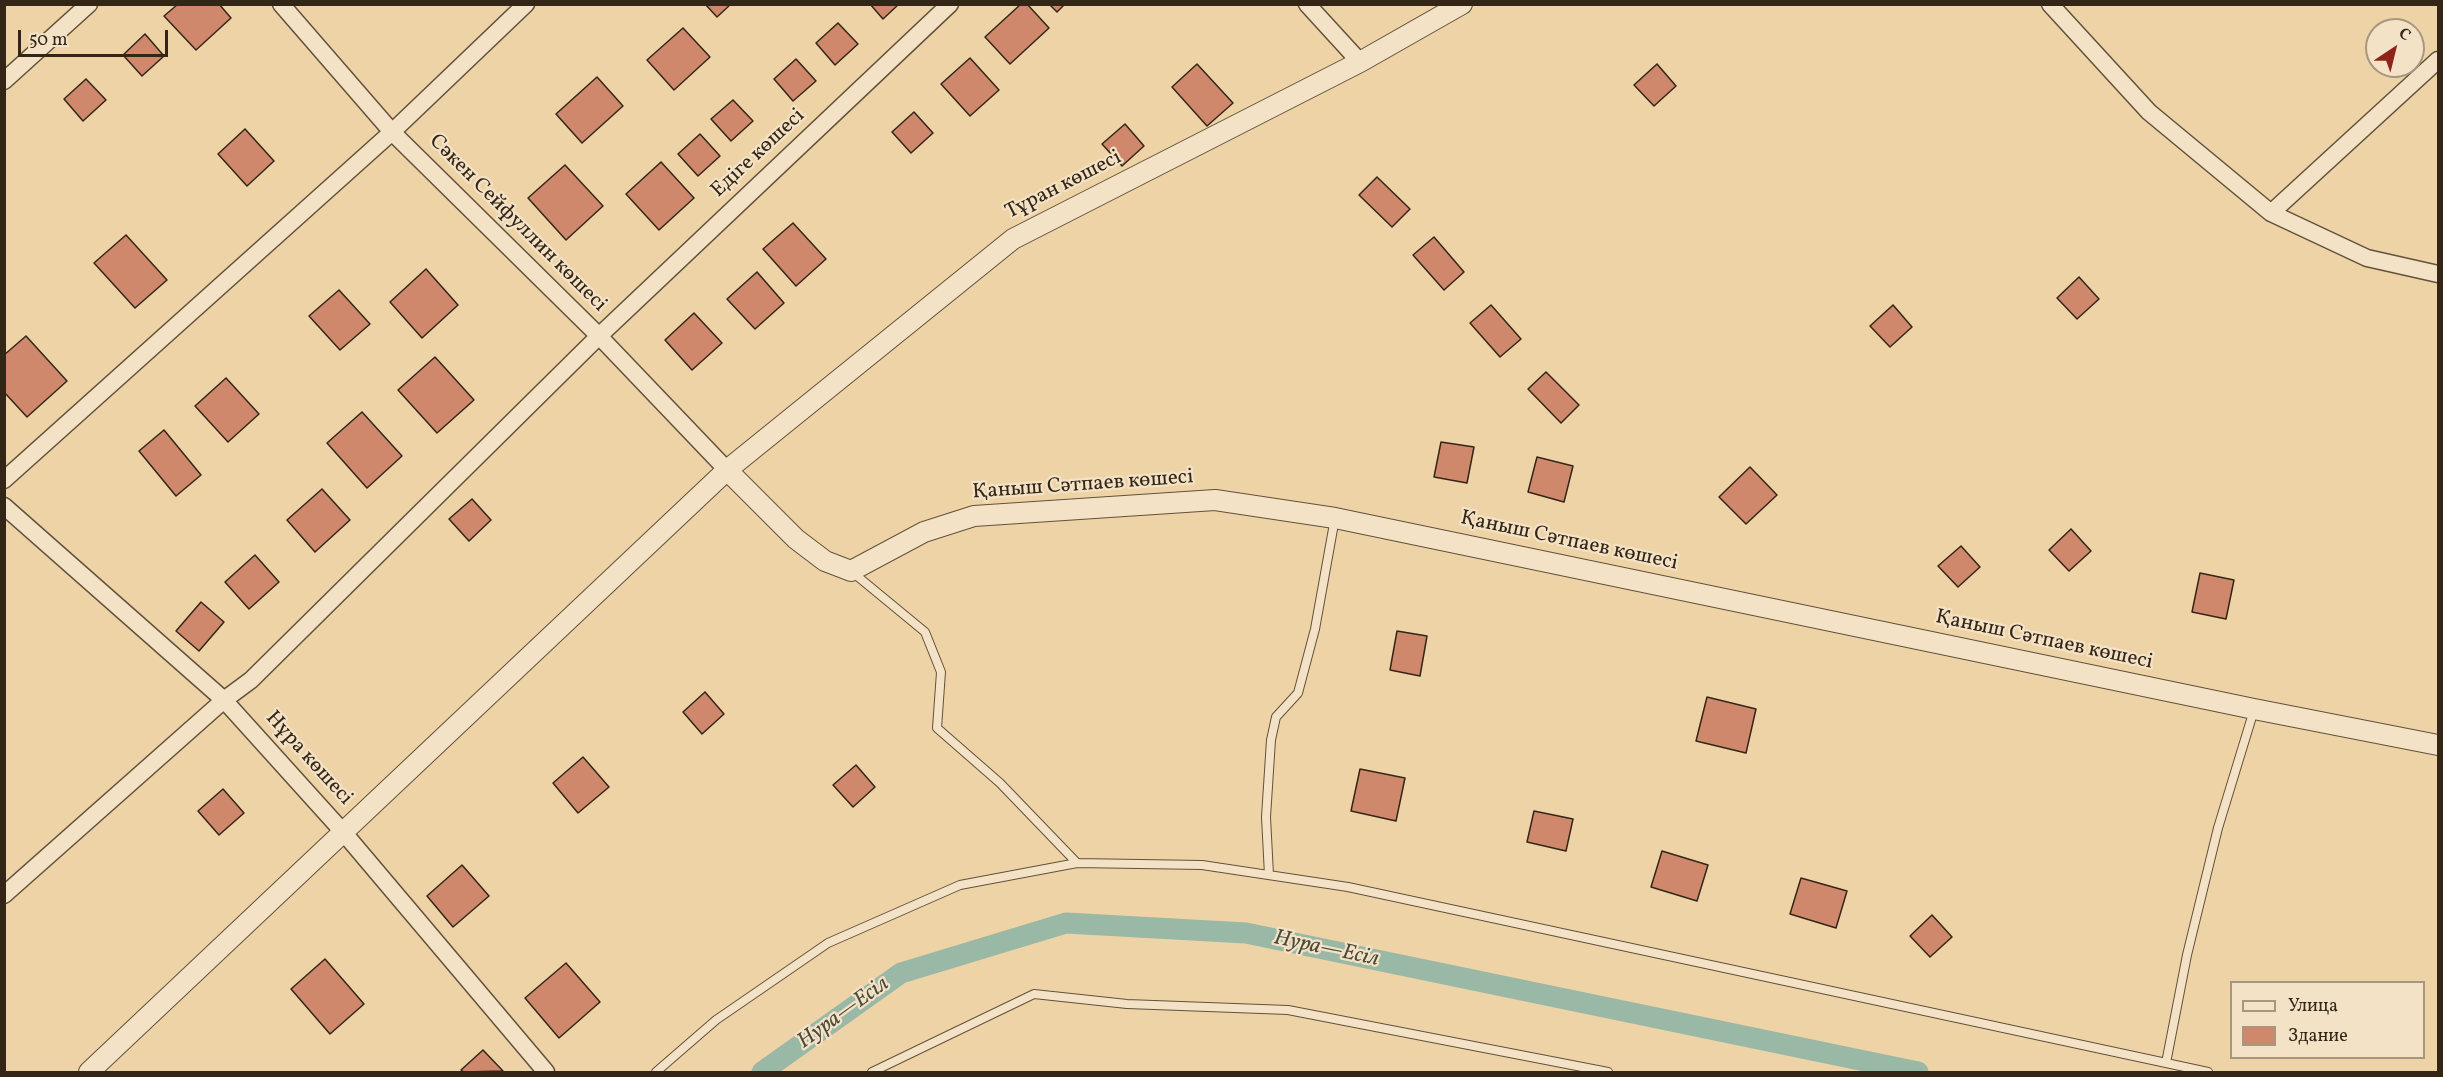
<!DOCTYPE html>
<html>
<head>
<meta charset="utf-8">
<style>
	body { margin:0 }
	#map { position:relative; width:2443px; height:1077px; overflow:hidden; background:#eed3a7; font-family:Vollkorn,serif }
	canvas { display:block }
	.frame { position:absolute; inset:0; border:6px solid #332617; pointer-events:none }
	.legend { position:absolute; left:2230px; top:981px; width:195px; height:78px; box-sizing:border-box; background:#f4e2c6; border:2px solid #a79780; margin:0; padding:8px 10px; list-style:none; font-size:18px; color:#332617 }
	.legend li { display:flex; align-items:center; gap:12px; height:30px }
	.legend b { width:30px; border:2px solid #a79780 }
	.north { position:absolute; left:2365px; top:18px; width:60px; height:60px; box-sizing:border-box; background:#f4e2c6; border:2px solid #a79780; border-radius:50%; rotate:35deg; font-size:16px; font-weight:700; line-height:24px; text-align:center; color:#332617 }
	.north::after { content:''; display:block; margin:auto; width:21px; height:27px; background:#8f2418; clip-path:polygon(50% 0,100% 100%,50% 72%,0 100%) }
	.scale { position:absolute; left:18px; top:30px; width:150px; height:27px; box-sizing:border-box; border:3px solid #332617; border-top:0; padding-left:8px; font-size:18px; line-height:21px; white-space:nowrap; color:#332617; -webkit-text-stroke:4px #f4e2c6; paint-order:stroke }
</style>
</head>
<body>
<div id="map">
<canvas width="2443" height="1077"></canvas>
<div class="frame"></div>
<ul class="legend">
<li><b style="height:8px;background:#f4e2c6"></b>Улица</li>
<li><b style="height:16px;background:#d0886d"></b>Здание</li>
</ul>
<div class="north">С</div>
<div class="scale">50 m</div>
</div>
<script>
const g = document.querySelector('canvas').getContext('2d');
g.lineJoin = 'round';
const poly = rows => new Path2D(rows.map(r => 'M' + r).join(''));
function trace(path, color, width, dash) { g.strokeStyle = color; g.lineWidth = width; g.lineCap = dash ? 'butt' : 'round'; g.setLineDash(dash || []); g.stroke(path); }
function fill(path, color) { g.fillStyle = color; g.fill(path, 'evenodd'); }
function label(font, color, halo, rows, align = 'center') {
  g.font = font + ' Vollkorn,serif'; g.lineWidth = 4.5; g.setLineDash([]); g.textBaseline = 'middle'; g.strokeStyle = halo; g.fillStyle = color; for (const [text, x, y, turn = 0] of rows) {
    g.save(); g.translate(x, y); g.rotate((+turn || 0) * Math.PI / 180); g.textAlign = isNaN(turn) ? turn : align; if (halo) g.strokeText(text, 0, 0); g.fillText(text, 0, 0); g.restore();
  }
}
const canal = poly([
	[762,1072,901,973,1066,923,1246,933,1918,1072]
]);
const building = poly([
	[178,4,219,4,231,18,196,50,164,16,178,4],
	[705,4,731,4,717,17,705,4],
	[870,4,899,4,883,19,870,4],
	[1021,4,1027,4,1049,28,1010,64,985,37,1021,4],
	[1049,4,1065,4,1057,12,1049,4],
	[838,23,858,44,835,65,816,43,838,23],
	[683,28,710,57,674,90,647,60,683,28],
	[145,34,164,56,142,76,123,55,145,34],
	[970,58,999,90,970,116,941,84,970,58],
	[796,59,816,81,793,101,774,79,796,59],
	[1197,64,1233,103,1207,126,1172,87,1197,64],
	[1657,64,1676,86,1654,106,1634,85,1657,64],
	[597,77,623,106,582,143,556,114,597,77],
	[86,79,106,100,83,121,64,99,86,79],
	[733,100,753,121,731,141,711,119,733,100],
	[914,112,933,133,911,153,892,132,914,112],
	[1125,124,1144,146,1122,166,1102,144,1125,124],
	[245,129,274,161,247,186,218,154,245,129],
	[700,134,720,156,698,176,678,154,700,134],
	[661,162,694,198,659,230,626,194,661,162],
	[565,165,603,206,566,240,528,198,565,165],
	[1377,177,1410,209,1392,227,1359,195,1377,177],
	[793,223,826,259,796,286,763,249,793,223],
	[126,235,167,280,135,308,94,263,126,235],
	[1434,237,1464,272,1444,290,1413,255,1434,237],
	[426,269,458,305,422,338,390,302,426,269],
	[757,272,784,303,755,329,727,299,757,272],
	[2079,277,2099,299,2077,319,2057,298,2079,277],
	[339,290,370,324,340,350,309,316,339,290],
	[1491,305,1521,339,1500,357,1470,323,1491,305],
	[1893,305,1912,327,1890,347,1870,326,1893,305],
	[694,313,722,343,692,370,665,340,694,313],
	[26,336,67,381,27,417,4,392,4,355,26,336],
	[435,357,474,400,437,433,398,390,435,357],
	[1546,372,1579,405,1561,423,1528,389,1546,372],
	[226,378,259,414,228,442,195,406,226,378],
	[362,412,402,456,367,488,327,443,362,412],
	[164,430,201,475,176,496,139,451,164,430],
	[1441,442,1474,447,1467,483,1434,477,1441,442],
	[1537,457,1573,466,1564,502,1528,492,1537,457],
	[1750,467,1777,495,1746,524,1719,497,1750,467],
	[322,489,350,520,315,552,287,520,322,489],
	[472,499,491,520,469,541,449,519,472,499],
	[2071,529,2091,551,2069,571,2049,550,2071,529],
	[1961,546,1980,567,1958,587,1938,566,1961,546],
	[255,555,279,582,249,609,225,582,255,555],
	[2200,573,2234,580,2226,619,2192,612,2200,573],
	[201,602,224,622,199,651,176,631,201,602],
	[1397,631,1427,636,1420,676,1390,670,1397,631],
	[705,692,724,714,702,734,683,712,705,692],
	[1707,697,1756,709,1746,753,1696,741,1707,697],
	[583,757,609,787,578,813,553,783,583,757],
	[856,765,875,787,853,807,833,785,856,765],
	[1360,769,1405,778,1396,821,1351,811,1360,769],
	[223,789,244,813,219,835,198,811,223,789],
	[1534,811,1573,819,1566,851,1527,842,1534,811],
	[1662,851,1708,865,1697,901,1651,887,1662,851],
	[462,865,489,896,453,927,427,896,462,865],
	[1801,878,1847,891,1836,928,1790,914,1801,878],
	[1932,915,1952,937,1930,957,1910,936,1932,915],
	[325,959,364,1004,330,1034,291,989,325,959],
	[566,963,600,1002,559,1038,525,998,566,963],
	[483,1050,503,1071,464,1072,461,1070,483,1050]
]);
const service = poly([
	[851,571,925,632,941,672,937,728,1000,783,1077,863],
	[1269,875,1266,817,1271,740,1276,717,1298,693,1315,629,1335,518],
	[2166,1063,2187,955,2218,828,2254,710],
	[656,1072,716,1020,828,943,960,885,1077,863,1202,865,1348,887,2208,1072],
	[872,1072,1034,994,1127,1004,1288,1010,1608,1072]
]);
const minor = poly([
	[281,4,392,132,599,336,727,470],
	[1307,4,1360,62],
	[2050,4,2149,112,2271,213,2367,258,2438,274],
	[4,81,89,4],
	[2271,213,2438,60],
	[4,480,392,132,526,4],
	[4,506,224,700,344,833,546,1072],
	[4,895,224,700,251,680,599,336,950,4]
]);
const tertiary = poly([
	[727,470,796,539,825,561,851,571,924,532,974,516,1215,500,1335,518,2254,709,2438,745],
	[89,1072,727,470,1013,239,1360,62,1462,4]
]);
const streetNames = [
	["Едіге көшесі",759,154,-43],
	["Тұран көшесі",1064,186,-27],
	["Сәкен Сейфуллин көшесі",517,224,45],
	["Қаныш Сәтпаев көшесі",1083,486,-4],
	["Қаныш Сәтпаев көшесі",1569,542,12],
	["Қаныш Сәтпаев көшесі",2044,641,12],
	["Нұра көшесі",308,759,48]
];
const waterNames = [
	["Нура—Есіл",1326,950,12],
	["Нура—Есіл",844,1014,-36]
];
trace(canal, '#99b8a6', 21);
fill(building, '#d0886d');
trace(building, '#332617', 1.5);
trace(service, '#62513b', 10);
trace(minor, '#62513b', 19);
trace(tertiary, '#62513b', 22);
trace(service, '#f4e2c6', 8);
trace(minor, '#f4e2c6', 16);
trace(tertiary, '#f4e2c6', 20);
label('21px', '#332617', '#f4e2c6', streetNames);
label('italic 22px', '#4c4a3b', '#f4e2c6', waterNames);
</script>
</body>
</html>
